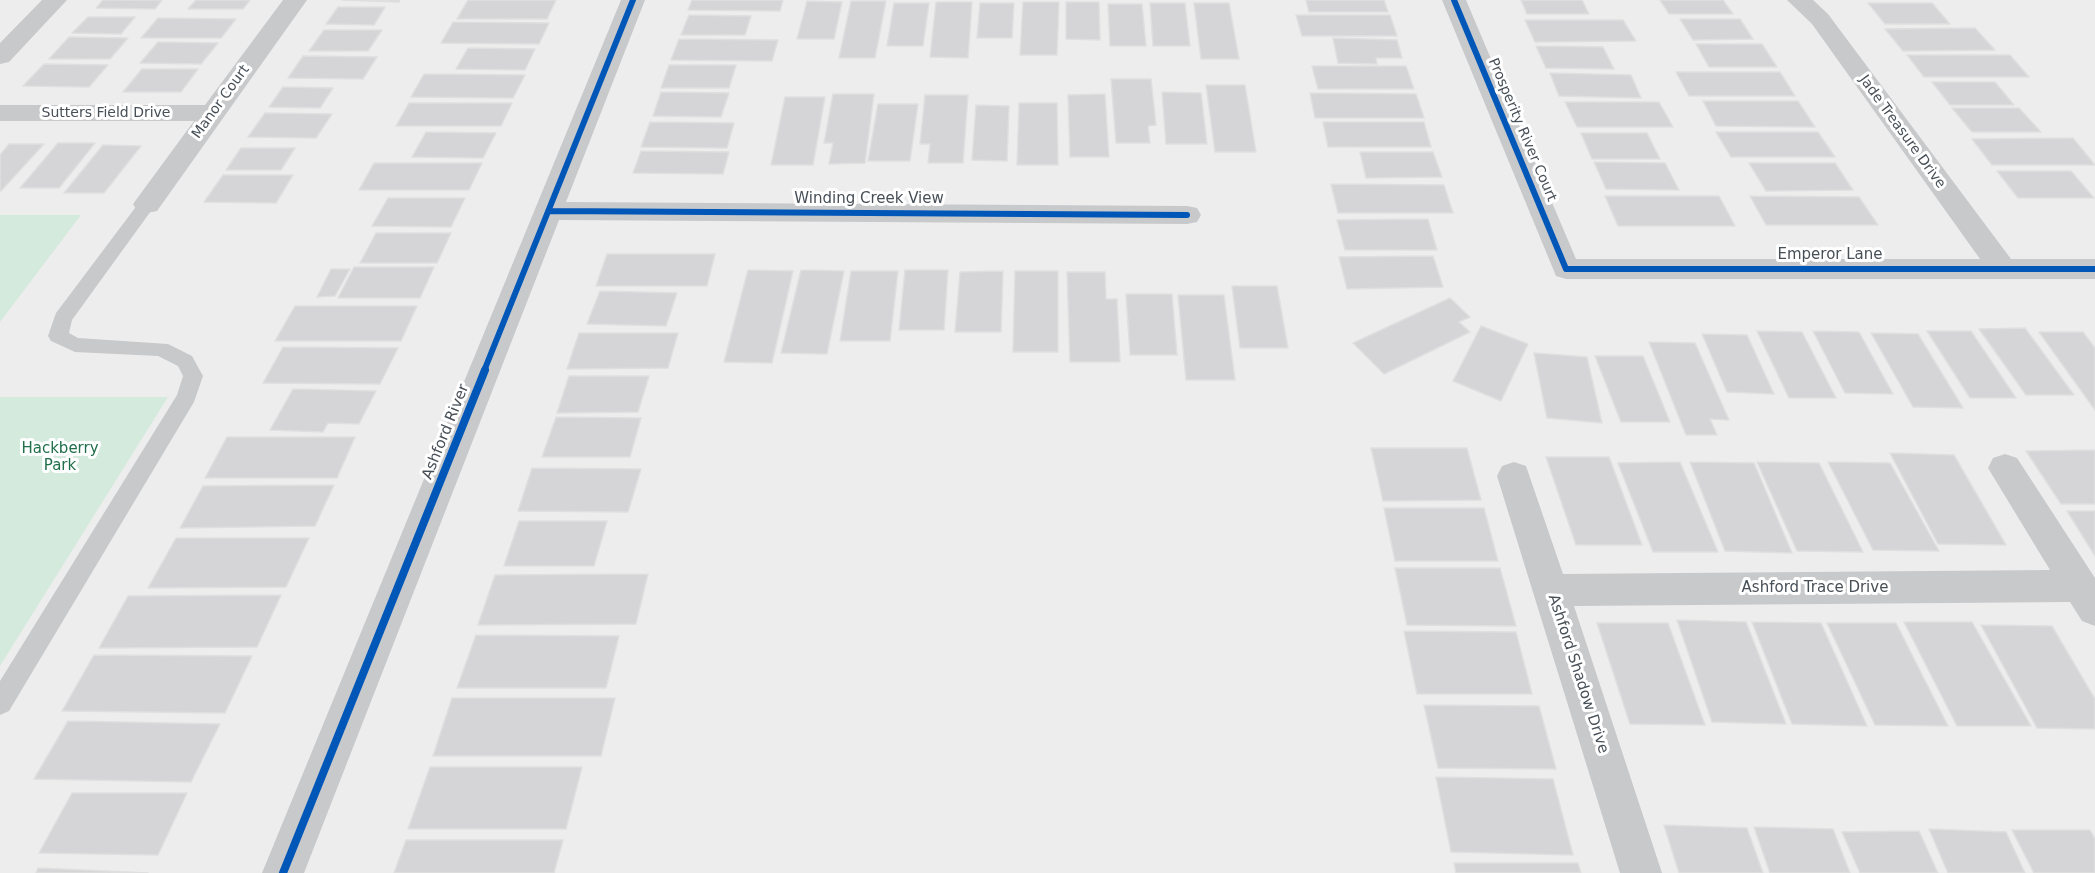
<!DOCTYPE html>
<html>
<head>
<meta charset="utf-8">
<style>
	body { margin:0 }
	canvas { display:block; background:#eeeded }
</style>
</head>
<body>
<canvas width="2095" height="873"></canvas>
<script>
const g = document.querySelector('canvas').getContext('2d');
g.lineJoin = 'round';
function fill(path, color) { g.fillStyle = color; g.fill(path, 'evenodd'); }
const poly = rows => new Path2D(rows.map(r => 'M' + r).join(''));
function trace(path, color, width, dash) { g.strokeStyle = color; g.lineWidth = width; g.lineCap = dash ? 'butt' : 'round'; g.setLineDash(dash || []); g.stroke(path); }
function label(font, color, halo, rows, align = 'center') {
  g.font = font + ' "DejaVu Sans",sans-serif'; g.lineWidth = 6; g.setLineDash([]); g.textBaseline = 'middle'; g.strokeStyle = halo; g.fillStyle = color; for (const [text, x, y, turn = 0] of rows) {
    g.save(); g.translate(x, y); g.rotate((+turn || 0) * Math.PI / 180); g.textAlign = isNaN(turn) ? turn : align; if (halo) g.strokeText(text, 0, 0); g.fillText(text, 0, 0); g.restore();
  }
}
const green = poly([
	[0,215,81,215,0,322],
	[0,397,168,397,0,666]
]);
const building = poly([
	[103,0,162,0,155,9,96,8,103,0],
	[196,0,250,0,243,9,188,9,196,0],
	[342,0,400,0,399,2,342,0],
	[468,0,556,0,547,19,457,19,468,0],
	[692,0,783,0,780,11,688,10,692,0],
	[1306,0,1384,0,1388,12,1309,12,1306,0],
	[1521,0,1582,0,1589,14,1527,14,1521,0],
	[1660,0,1723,0,1733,14,1669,14,1660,0],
	[807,1,842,2,834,39,797,39,807,1],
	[851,1,886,1,875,58,839,58,851,1],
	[936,2,972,2,968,58,930,57,936,2],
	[1023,2,1059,2,1057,55,1020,55,1023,2],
	[1066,2,1099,2,1100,40,1066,39,1066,2],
	[894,3,929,3,923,46,887,46,894,3],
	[980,3,1014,3,1012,38,977,38,980,3],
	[1150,3,1185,3,1190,46,1153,46,1150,3],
	[1194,3,1229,3,1239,59,1201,59,1194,3],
	[1868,3,1932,3,1950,24,1885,24,1868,3],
	[1108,4,1142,4,1146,46,1110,46,1108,4],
	[338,7,385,7,374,25,326,24,338,7],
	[689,15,751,16,745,35,681,35,689,15],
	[1296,15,1390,15,1397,36,1302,36,1296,15],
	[88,17,135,17,121,34,72,33,88,17],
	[158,18,236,19,221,38,141,38,158,18],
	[1680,19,1740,19,1753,39,1693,40,1680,19],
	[1525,20,1623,20,1636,41,1535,42,1525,20],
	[453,22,549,23,539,44,441,43,453,22],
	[1975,28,1995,50,1903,51,1885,29,1975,28],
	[324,30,382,30,368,51,309,51,324,30],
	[69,37,128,38,110,59,49,59,69,37],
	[1333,38,1397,40,1402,58,1376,58,1377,64,1338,63,1333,38],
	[679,39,778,40,772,61,671,60,679,39],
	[158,42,218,43,201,64,140,63,158,42],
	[1696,44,1762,44,1777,67,1709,67,1696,44],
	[1536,46,1603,47,1614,69,1546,68,1536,46],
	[468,48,535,49,525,70,456,69,468,48],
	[1907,55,2010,55,2029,77,1924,77,1907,55],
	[303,56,377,57,363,79,288,78,303,56],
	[44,64,108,65,89,87,23,86,44,64],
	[669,65,736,65,729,88,661,88,669,65],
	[1312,66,1406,66,1414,89,1318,89,1312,66],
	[142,69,198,69,181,92,123,92,142,69],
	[1676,72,1780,72,1795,96,1689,96,1676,72],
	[1550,73,1631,75,1641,98,1559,96,1550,73],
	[424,74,525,75,513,98,411,97,424,74],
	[1111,79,1151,79,1156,125,1148,126,1150,143,1116,143,1111,79],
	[1932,82,1995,82,2014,105,1950,105,1932,82],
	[1206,85,1245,85,1256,152,1215,152,1206,85],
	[283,87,333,88,320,108,269,107,283,87],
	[661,92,729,93,721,117,653,116,661,92],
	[1162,92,1201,93,1207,144,1166,144,1162,92],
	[1310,93,1416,94,1424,118,1315,118,1310,93],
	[833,94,874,94,865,163,829,164,833,143,824,143,833,94],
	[1105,94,1109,157,1070,157,1068,95,1105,94],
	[925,95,968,95,963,163,928,163,930,144,920,144,925,95],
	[785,97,825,97,813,165,771,165,785,97],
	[1703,101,1798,101,1815,127,1716,126,1703,101],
	[1565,102,1659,102,1673,127,1577,127,1565,102],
	[409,103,512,103,501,126,396,126,409,103],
	[1019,103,1057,103,1058,165,1017,165,1019,103],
	[878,104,918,104,910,161,868,161,878,104],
	[976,105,1009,106,1007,161,972,160,976,105],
	[1952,108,2019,108,2041,132,1972,132,1952,108],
	[265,113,332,114,316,138,248,137,265,113],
	[650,122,734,123,727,148,641,147,650,122],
	[1323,122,1424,122,1431,147,1328,147,1323,122],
	[426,132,496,133,483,158,412,157,426,132],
	[1716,132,1818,132,1835,157,1731,157,1716,132],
	[1581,133,1647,133,1660,159,1592,159,1581,133],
	[2073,138,2095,165,1992,165,1972,139,2073,138],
	[58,143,95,143,59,188,20,188,58,143],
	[9,144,44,144,0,192,0,155,9,144],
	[103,145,141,146,104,193,64,193,103,145],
	[241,148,295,148,281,170,226,170,241,148],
	[641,151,729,152,723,174,633,173,641,151],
	[1360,152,1433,152,1442,177,1366,178,1360,152],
	[1594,162,1665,163,1679,190,1606,189,1594,162],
	[374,163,482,163,469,190,359,190,374,163],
	[1749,163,1835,163,1853,190,1766,191,1749,163],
	[1997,171,2071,171,2094,198,2018,198,1997,171],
	[223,175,293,175,276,203,204,202,223,175],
	[1331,184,1444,185,1453,213,1338,213,1331,184],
	[1605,196,1719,196,1735,226,1618,226,1605,196],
	[1750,196,1859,197,1878,225,1766,225,1750,196],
	[388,198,465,198,451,227,372,226,388,198],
	[1428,219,1437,250,1345,250,1337,220,1428,219],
	[376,233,451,233,437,263,360,263,376,233],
	[607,254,715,254,707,286,596,286,607,254],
	[1433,256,1443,287,1347,289,1339,257,1433,256],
	[354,267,434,267,420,298,338,298,354,267],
	[331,269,350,269,335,296,317,297,331,269],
	[748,270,793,271,772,363,724,362,748,270],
	[801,270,844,271,827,354,781,353,801,270],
	[905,270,948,270,944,330,899,330,905,270],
	[851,271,898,271,890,341,840,341,851,271],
	[1003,271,1001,332,955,332,960,272,1003,271],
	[1015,271,1058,271,1058,352,1013,352,1015,271],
	[1067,272,1105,272,1106,299,1117,299,1120,362,1070,362,1067,272],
	[1232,286,1277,286,1288,348,1240,348,1232,286],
	[600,291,677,293,666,326,587,324,600,291],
	[1126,294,1172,294,1177,355,1130,355,1126,294],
	[1178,295,1224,295,1235,380,1186,380,1178,295],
	[1450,298,1470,317,1459,322,1470,332,1384,374,1353,343,1450,298],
	[295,306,417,306,401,341,275,341,295,306],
	[1481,326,1528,344,1501,401,1453,381,1481,326],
	[2025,328,2074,395,2026,395,1979,329,2025,328],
	[1757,331,1802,332,1836,398,1789,398,1757,331],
	[1813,331,1859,332,1893,394,1845,393,1813,331],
	[1927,331,1971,331,2016,398,1970,398,1927,331],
	[2039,332,2083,332,2095,348,2095,410,2039,332],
	[579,333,678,333,668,368,567,369,579,333],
	[1871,333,1918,334,1963,408,1913,407,1871,333],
	[1702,334,1747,335,1774,394,1727,392,1702,334],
	[1649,342,1695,343,1729,420,1710,419,1717,435,1686,435,1649,342],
	[283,347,398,348,380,384,263,383,283,347],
	[1534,353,1587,357,1602,423,1547,418,1534,353],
	[1595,356,1643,356,1670,422,1621,422,1595,356],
	[569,376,649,376,638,412,557,413,569,376],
	[293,389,376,391,359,424,328,423,323,432,270,430,293,389],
	[556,417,641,418,630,457,542,457,556,417],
	[227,437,355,437,337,478,205,478,227,437],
	[1371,448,1467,448,1481,500,1383,501,1371,448],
	[2095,450,2095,504,2061,504,2026,451,2095,450],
	[1890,453,1954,455,2006,545,1938,544,1890,453],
	[1546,457,1609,457,1642,545,1576,545,1546,457],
	[1680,462,1718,552,1653,552,1618,463,1680,462],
	[1690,462,1754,463,1792,553,1725,551,1690,462],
	[1757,462,1819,463,1863,552,1797,551,1757,462],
	[1828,462,1890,463,1939,551,1873,550,1828,462],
	[532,468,641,469,628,512,518,511,532,468],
	[334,485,315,526,180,528,203,486,334,485],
	[1384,508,1484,508,1498,561,1395,561,1384,508],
	[2067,511,2095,511,2095,556,2067,511],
	[519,521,607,521,594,566,504,566,519,521],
	[176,538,309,538,286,587,148,588,176,538],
	[1395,568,1500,568,1516,626,1407,625,1395,568],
	[648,574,636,624,478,625,495,575,648,574],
	[281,595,257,647,99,648,128,596,281,595],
	[1677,620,1746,622,1786,724,1712,722,1677,620],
	[1752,622,1821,623,1867,726,1792,724,1752,622],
	[1904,622,1972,622,2031,726,1957,726,1904,622],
	[1597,623,1668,623,1705,725,1630,724,1597,623],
	[1827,623,1896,623,1948,726,1875,725,1827,623],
	[1981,625,2052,626,2095,699,2095,729,2037,728,1981,625],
	[1404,631,1516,632,1532,694,1417,694,1404,631],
	[476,635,619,636,606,688,457,688,476,635],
	[94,655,252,656,225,713,62,711,94,655],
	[452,698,615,698,601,756,433,756,452,698],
	[1424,705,1539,706,1556,769,1438,768,1424,705],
	[68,721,220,724,191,782,34,779,68,721],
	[430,767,582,767,566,829,408,829,430,767],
	[1436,777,1553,779,1573,855,1451,852,1436,777],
	[72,793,187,793,158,855,39,853,72,793],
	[1664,825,1747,828,1763,873,1679,873,1664,825],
	[1754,827,1833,829,1850,873,1770,873,1754,827],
	[1929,829,2006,832,2025,873,1948,873,1929,829],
	[2012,830,2090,830,2095,839,2095,873,2034,873,2012,830],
	[1919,831,1938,873,1860,873,1842,832,1919,831],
	[406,840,563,840,554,873,394,873,406,840],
	[1454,863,1578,863,1581,873,1456,873,1454,863],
	[38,868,148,873,36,873,38,868]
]);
const service = poly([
	[147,198,153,200,156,204,72,320,69,333,78,338,168,344,192,356,203,376,194,402,9,711,0,715,0,681,177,395,183,376,178,366,158,356,75,352,51,341,48,336,56,313,141,200,147,198]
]);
const minor = poly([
	[42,0,67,0,9,62,0,64,0,43,42,0],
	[283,0,307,0,157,211,147,213,137,211,133,204,194,121,0,121,0,105,205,105,283,0],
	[621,0,645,0,566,202,1187,206,1197,208,1201,215,1197,222,1187,224,559,220,304,873,262,873,621,0],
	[1442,0,1466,0,1576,259,1980,259,1812,24,1787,0,1813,0,1828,14,2011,259,2095,259,2095,279,1566,279,1556,276,1442,0],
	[2005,454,2017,458,2095,578,2095,626,2082,621,2070,602,1574,606,1662,873,1620,873,1497,476,1502,466,1514,462,1526,466,1563,574,2050,570,1988,468,1993,458,2005,454]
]);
const cyclewayFar1 = poly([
	[1454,0,1566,269,2095,269],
	[550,211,1187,215],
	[484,371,633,0]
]);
const cycleway = poly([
	[283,873,485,370]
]);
const farStreetnames = [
	["Manor Court",221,102,-54],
	["Sutters Field Drive",106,113],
	["Prosperity River Court",1522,130,67],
	["Jade Treasure Drive",1902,132,54]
];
const streetNames = [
	["Winding Creek View",869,199],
	["Emperor Lane",1830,255],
	["Ashford River",446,432,-68],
	["Ashford Trace Drive",1815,588],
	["Ashford Shadow Drive",1578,674,72]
];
const parkNames = [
	["Hackberry",60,449],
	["Park",60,466]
];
fill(green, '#d4eadd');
fill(building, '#d5d5d7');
trace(building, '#dfdfe0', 1.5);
fill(service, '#c8c9cb');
fill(minor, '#c8c9cb');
trace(cyclewayFar1, '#0057b8', 6);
trace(cycleway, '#0057b8', 8);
label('14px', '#474f57', '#fff', farStreetnames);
label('15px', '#474f57', '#fff', streetNames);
label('15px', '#206f4a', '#fff', parkNames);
</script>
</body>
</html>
